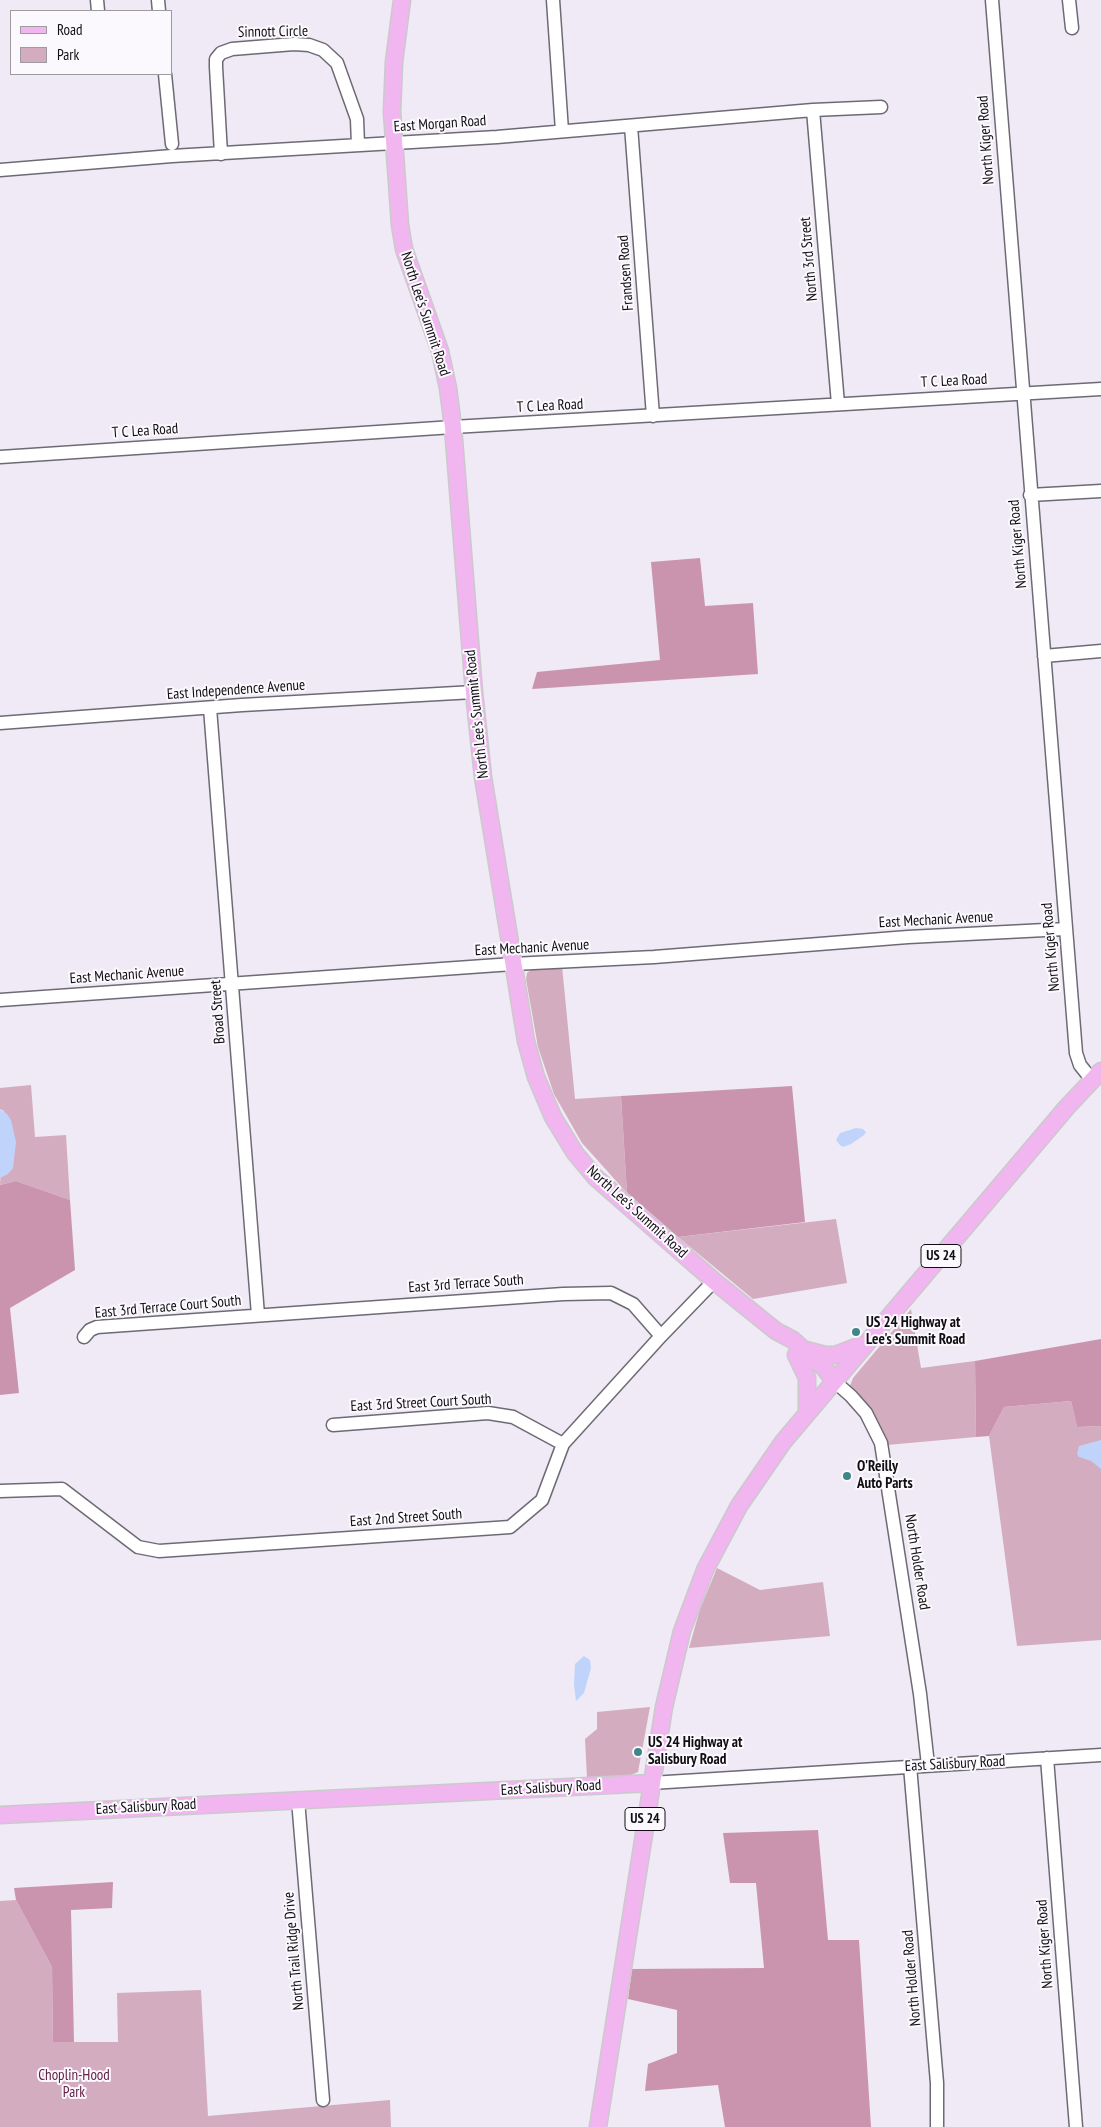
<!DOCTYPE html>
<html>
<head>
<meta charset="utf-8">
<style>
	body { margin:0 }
	#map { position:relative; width:1101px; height:2127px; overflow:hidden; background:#efeaf5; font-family:"PT Sans Narrow",sans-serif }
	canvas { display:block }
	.legend { position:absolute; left:10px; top:10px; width:162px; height:65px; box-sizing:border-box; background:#fbf9fd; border:1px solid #9d9b9f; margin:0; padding:6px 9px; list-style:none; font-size:15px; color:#100e12 }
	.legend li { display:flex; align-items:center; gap:10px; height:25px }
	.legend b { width:25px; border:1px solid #9d9b9f }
</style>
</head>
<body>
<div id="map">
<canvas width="1101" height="2127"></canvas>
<ul class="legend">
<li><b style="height:6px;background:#f1b5f0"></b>Road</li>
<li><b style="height:14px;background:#d4acbf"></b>Park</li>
</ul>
</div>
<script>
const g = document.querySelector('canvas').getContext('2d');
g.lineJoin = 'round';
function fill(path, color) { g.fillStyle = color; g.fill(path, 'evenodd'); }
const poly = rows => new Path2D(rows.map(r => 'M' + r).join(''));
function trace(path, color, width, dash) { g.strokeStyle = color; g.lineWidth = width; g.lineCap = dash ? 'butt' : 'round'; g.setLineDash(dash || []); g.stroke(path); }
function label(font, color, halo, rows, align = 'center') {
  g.font = font + ' "PT Sans Narrow",sans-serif'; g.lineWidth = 4; g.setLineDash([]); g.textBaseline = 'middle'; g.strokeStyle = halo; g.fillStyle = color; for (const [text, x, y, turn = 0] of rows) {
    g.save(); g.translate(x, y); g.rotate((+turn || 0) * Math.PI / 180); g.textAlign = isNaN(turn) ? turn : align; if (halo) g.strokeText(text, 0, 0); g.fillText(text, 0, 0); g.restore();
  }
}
const green = poly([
	[562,966,575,1099,621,1096,627,1193,582,1143,554,1094,538,1047,526,979,527,973,532,969],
	[31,1085,35,1137,66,1135,70,1200,16,1181,0,1185,4,1111,0,1109,0,1088],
	[836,1219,847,1283,753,1299,678,1237],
	[911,1309,921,1368,975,1361,976,1437,887,1445,876,1418,850,1386,853,1378],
	[1071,1401,1077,1427,1101,1426,1101,1640,1017,1646,989,1436,1004,1407],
	[717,1568,760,1590,823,1582,830,1636,689,1648,700,1609],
	[650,1707,638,1772,631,1775,587,1778,585,1739,597,1729,597,1712],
	[16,1900,52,1967,53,2042,118,2042,117,1993,201,1990,208,2116,390,2100,391,2127,0,2127,0,1901]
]);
const forest = poly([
	[700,558,705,606,753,603,758,674,532,689,537,672,660,660,651,562],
	[792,1086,805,1222,678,1237,627,1193,621,1096],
	[16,1181,70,1200,75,1270,10,1308,19,1393,0,1395,0,1185],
	[1101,1339,1101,1426,1077,1427,1071,1401,1004,1407,989,1436,976,1437,975,1361],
	[818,1830,828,1940,859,1940,871,2127,725,2127,718,2085,645,2091,648,2064,677,2053,677,2010,628,1999,632,1969,764,1968,756,1883,730,1883,723,1833],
	[113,1882,112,1908,71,1910,74,2042,53,2042,52,1967,16,1900,14,1888]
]);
const water = poly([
	[0,1109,7,1114,11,1120,16,1142,13,1168,8,1174,0,1178],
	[856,1128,863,1129,866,1132,864,1135,851,1144,843,1147,840,1145,836,1140,840,1133],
	[1101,1440,1101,1469,1091,1461,1079,1457,1077,1454,1079,1446],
	[584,1656,590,1660,591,1668,584,1693,576,1701,574,1685,575,1664]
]);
const minor = poly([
	[97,0,98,11],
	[158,0,159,11],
	[553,0,562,131],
	[992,0,1076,1053,1080,1065,1092,1080],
	[1069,0,1072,28],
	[165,74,172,144],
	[813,110,838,404],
	[631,126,653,416],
	[221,154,216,67,216,59,221,53,232,49,294,44,309,45,323,50,337,63,357,119,358,145],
	[0,170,172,156,497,137,813,110,881,107],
	[0,457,453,427,1101,389],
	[1030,495,1101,491],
	[1044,656,1101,651],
	[210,708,258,1315],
	[0,723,242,705,474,692],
	[0,1000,513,964,654,957,908,937,1065,929],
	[84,1337,90,1330,97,1327,563,1294,611,1293,633,1304,661,1336],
	[834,1381,851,1396,866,1413,881,1443,920,1694,928,1765],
	[333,1425,488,1413,513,1417,563,1444],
	[0,1491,62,1489,138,1547,159,1551,510,1527,542,1500,563,1444,661,1336,714,1281],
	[1047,1758,1076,2127],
	[910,1766,937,2083,937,2127],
	[651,1783,1101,1755],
	[298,1800,323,2100]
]);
const major = poly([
	[402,0,394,62,392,112,400,225,404,249,440,351,448,388,453,427,474,692,483,777,526,1041,536,1077,553,1117,575,1153,595,1177,714,1281,776,1331,793,1340,825,1369,834,1381],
	[806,1350,825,1355,835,1355,861,1345],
	[796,1355,807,1378,807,1413],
	[0,1815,651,1783],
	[598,2127,664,1707,682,1631,705,1570,739,1506,783,1442,1067,1107,1101,1071]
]);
const markers = [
	[856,1332,5,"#3e8689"],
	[847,1476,5,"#3e8689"],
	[638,1752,5,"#3e8689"]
];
const shields = [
	[941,1256,40],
	[645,1819,40]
];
const shieldNames = [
	["US 24",941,1256],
	["US 24",645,1819]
];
const streetNames = [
	["Sinnott Circle",273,32,-1],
	["East Morgan Road",440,124,-4],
	["North Kiger Road",986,140,-94],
	["North 3rd Street",809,259,-95],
	["Frandsen Road",626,273,-94],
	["North Lee's Summit Road",425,314,72],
	["T C Lea Road",954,381,-3],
	["T C Lea Road",550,406,-3],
	["T C Lea Road",145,431,-4],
	["North Kiger Road",1018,544,-95],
	["East Independence Avenue",236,690,-4],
	["North Lee's Summit Road",477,714,-96],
	["East Mechanic Avenue",936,920,-3],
	["North Kiger Road",1051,947,-95],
	["East Mechanic Avenue",532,948,-3],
	["East Mechanic Avenue",127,975,-4],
	["Broad Street",218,1012,-94],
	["North Lee's Summit Road",637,1212,42],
	["East 3rd Terrace South",466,1284,-4],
	["East 3rd Terrace Court South",168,1307,-5],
	["East 3rd Street Court South",421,1403,-3],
	["East 2nd Street South",406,1518,-4],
	["North Holder Road",917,1562,81],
	["East Salisbury Road",955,1764,-3],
	["East Salisbury Road",551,1788,-3],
	["East Salisbury Road",146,1807,-3],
	["North Kiger Road",1045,1944,-94],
	["North Trail Ridge Drive",294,1951,-95],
	["North Holder Road",912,1978,-95]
];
const poiNames = [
	["US 24 Highway at",866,1323],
	["Lee's Summit Road",866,1340],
	["O'Reilly",857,1467],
	["Auto Parts",857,1484],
	["US 24 Highway at",648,1743],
	["Salisbury Road",648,1760]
];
const parkNames = [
	["Choplin-Hood",74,2076],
	["Park",74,2093]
];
fill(green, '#d4acbf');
fill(forest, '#cb94ae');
fill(water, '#c0d4fb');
trace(minor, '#6e6a74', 15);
trace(major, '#cacacb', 19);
trace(minor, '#fff', 12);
trace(major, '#f1b5f0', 16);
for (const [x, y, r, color] of markers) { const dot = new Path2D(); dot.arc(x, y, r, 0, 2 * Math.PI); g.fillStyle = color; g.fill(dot); trace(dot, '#fbf9fd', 2); }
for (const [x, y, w] of shields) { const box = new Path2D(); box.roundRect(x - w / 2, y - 11.5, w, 23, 4); g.fillStyle = '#fbf9fd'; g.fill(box); trace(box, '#100e12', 1); }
label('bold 14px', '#100e12', null, shieldNames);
label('15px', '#100e12', '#fbf9fd', streetNames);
label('bold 15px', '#100e12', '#fbf9fd', poiNames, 'left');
label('15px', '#632246', '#fbf9fd', parkNames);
</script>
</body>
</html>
